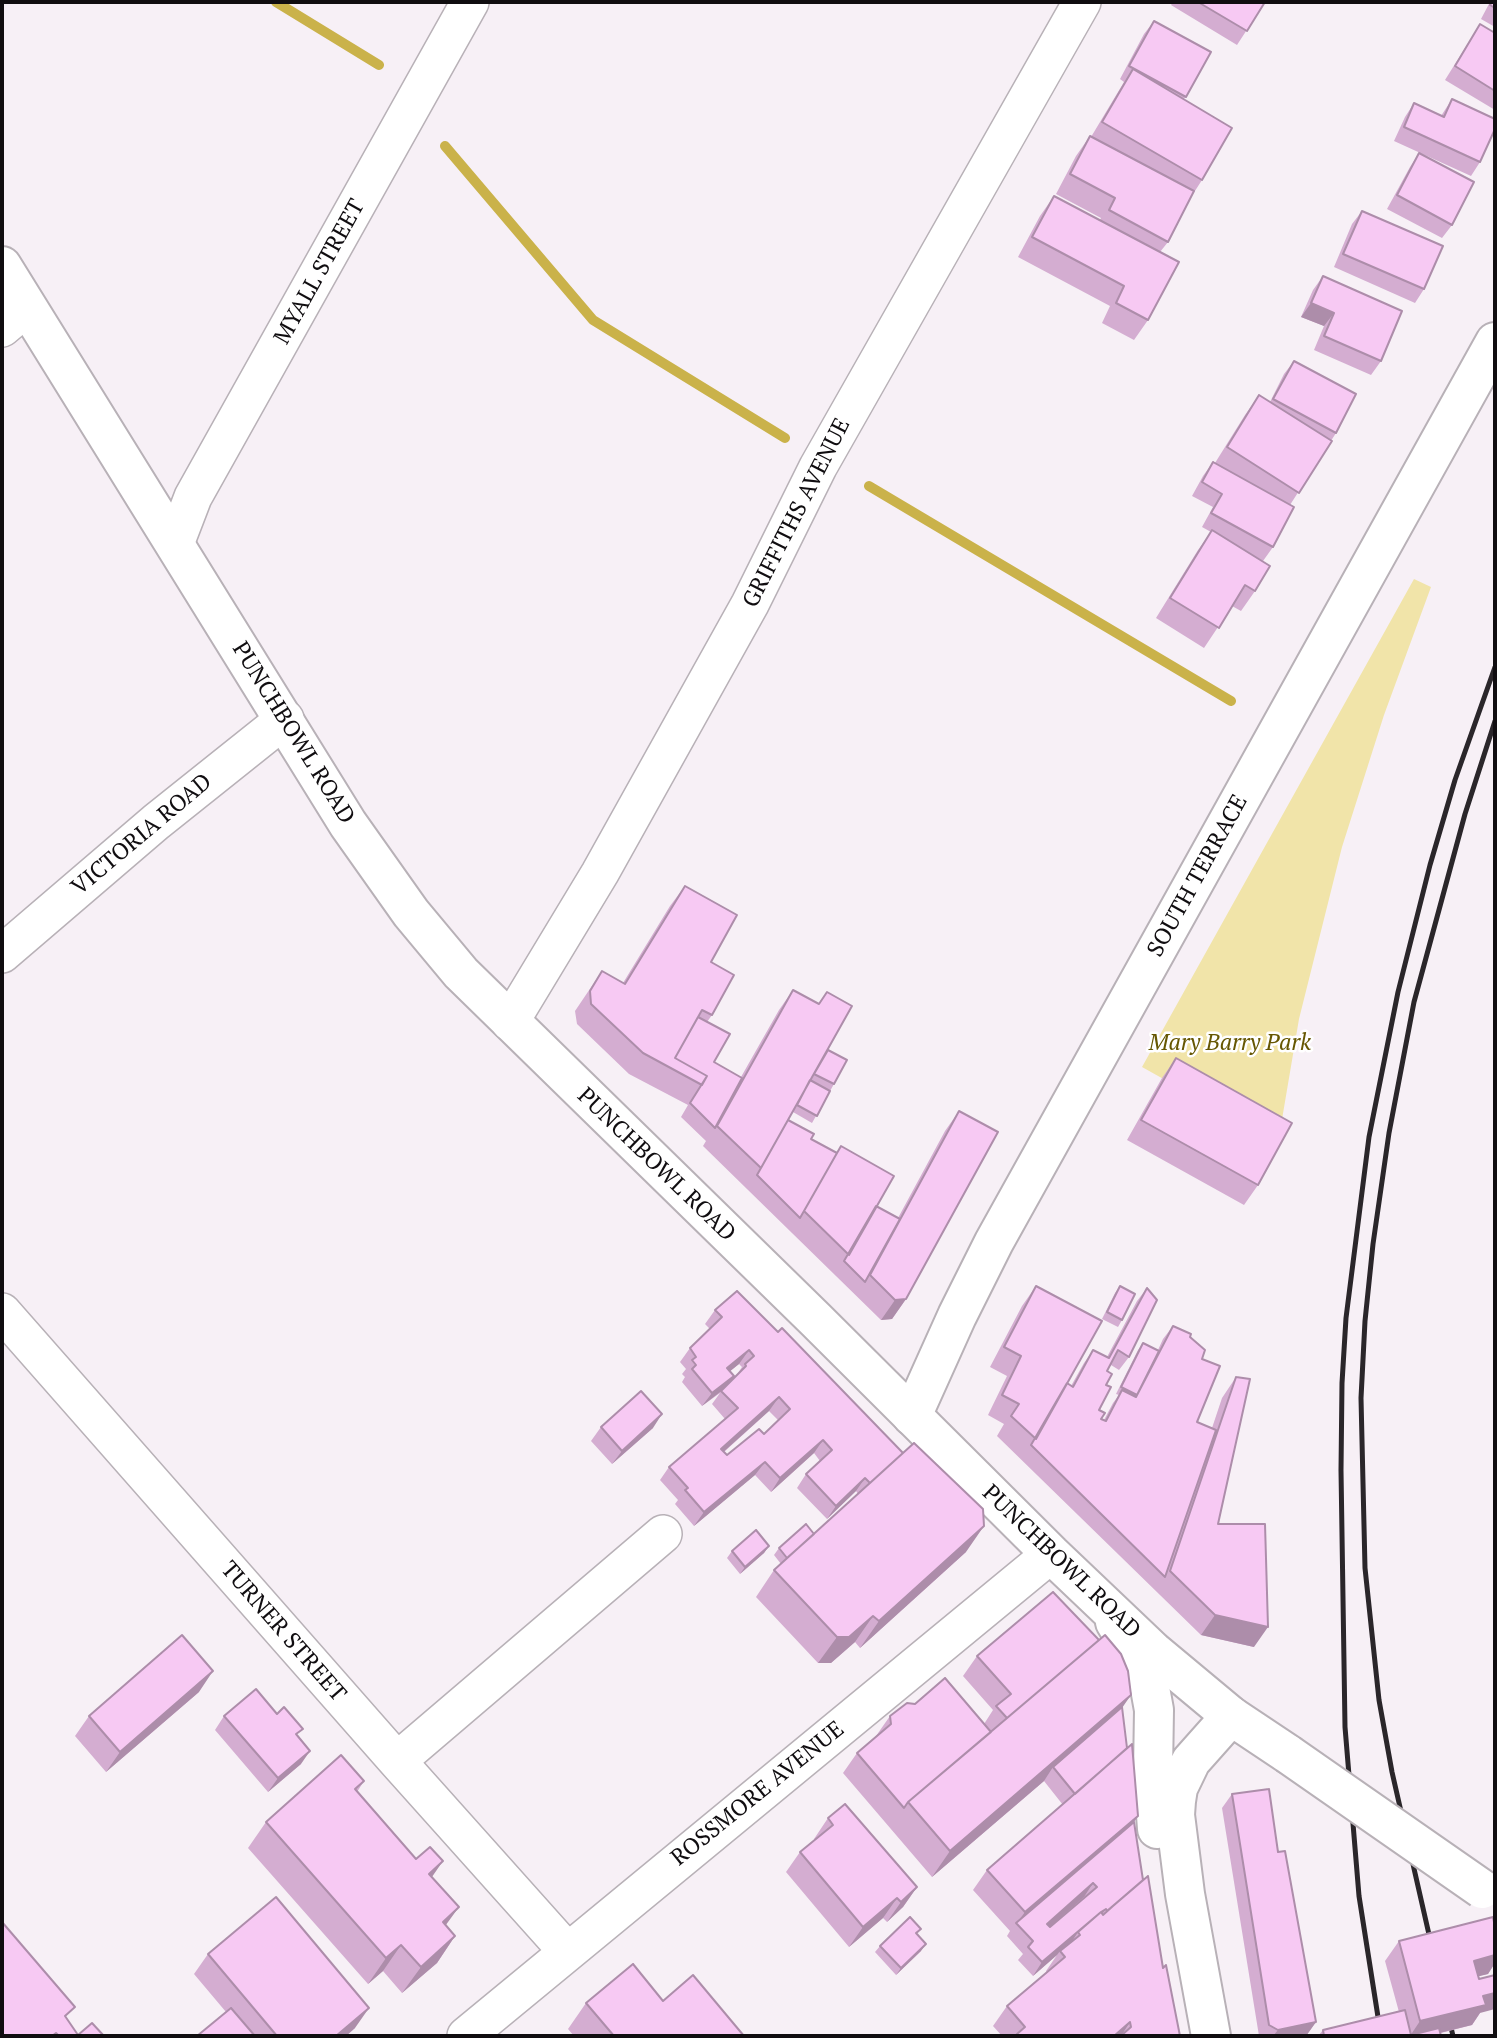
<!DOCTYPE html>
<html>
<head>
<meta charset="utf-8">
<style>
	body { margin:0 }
	#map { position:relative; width:1497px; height:2038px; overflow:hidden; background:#f7f0f6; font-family:"PT Serif",serif }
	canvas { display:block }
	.frame { position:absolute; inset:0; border:4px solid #100d10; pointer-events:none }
</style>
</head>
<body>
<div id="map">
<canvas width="1497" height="2038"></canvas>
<div class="frame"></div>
</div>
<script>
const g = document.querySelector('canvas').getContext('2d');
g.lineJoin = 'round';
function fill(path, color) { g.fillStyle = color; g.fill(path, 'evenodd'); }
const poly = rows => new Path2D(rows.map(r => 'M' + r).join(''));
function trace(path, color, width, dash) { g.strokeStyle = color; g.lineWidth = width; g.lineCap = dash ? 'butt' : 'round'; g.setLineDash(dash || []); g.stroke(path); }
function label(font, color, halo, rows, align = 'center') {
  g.font = font + ' "PT Serif",serif'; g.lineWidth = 5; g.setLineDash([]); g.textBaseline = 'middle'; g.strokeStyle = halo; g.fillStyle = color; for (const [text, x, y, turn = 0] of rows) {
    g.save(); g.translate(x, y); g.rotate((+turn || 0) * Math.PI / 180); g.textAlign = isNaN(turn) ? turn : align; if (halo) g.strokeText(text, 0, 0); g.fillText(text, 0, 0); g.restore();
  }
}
const green = poly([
	[1414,579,1431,587,1384,715,1342,847,1299,1019,1278,1143,1142,1067]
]);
const stream = poly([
	[276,2,379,65],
	[445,146,593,320,785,438],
	[869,486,1231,701]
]);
const street = poly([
	[2,328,27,307],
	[175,544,193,497,470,2],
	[2,954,156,822,285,719],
	[510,1022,600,873,750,604,818,467,1082,2],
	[2,1312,397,1761,567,1951],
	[397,1761,663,1534],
	[466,2036,1051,1554]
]);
const secondary = poly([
	[912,1416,957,1316,994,1242,1495,342],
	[1115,1622,1137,1658,1150,1688,1154,1710,1153,1772,1157,1829],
	[1211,2036,1185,1894,1175,1815,1176,1801,1178,1788,1191,1761,1231,1716]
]);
const primary = poly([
	[2,266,348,824,411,913,461,973,816,1320,1051,1554,1153,1651,1231,1716,1288,1754]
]);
const rail = poly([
	[1433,1952,1392,1772,1379,1700,1365,1568,1361,1398,1365,1321,1373,1244,1389,1133,1414,1002,1465,814,1495,721],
	[1447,2010,1453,2036],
	[1381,2036,1359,1896,1345,1727,1341,1470,1342,1383,1346,1318,1369,1137,1398,992,1430,865,1455,780,1495,667]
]);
const primaryBridge = poly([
	[1288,1754,1482,1889]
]);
const wall = poly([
	[1173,2,1265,2,1237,45,1171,5],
	[1490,2,1495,2,1495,27,1481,19],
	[1154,21,1211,52,1184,99,1202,180,1193,194,1168,242,1160,252,1148,320,1134,340,1102,323,1110,306,1018,257,1040,216,1054,196,1100,220,1101,218,1056,194,1076,156,1090,136,1091,137,1124,82,1120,79,1144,34],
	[1480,24,1495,33,1495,110,1445,80],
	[1452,99,1480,162,1471,176,1394,141,1405,117,1414,103,1441,116],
	[1419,153,1452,225,1442,238,1387,209,1410,167],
	[1362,211,1424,289,1415,303,1334,267,1352,224],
	[1323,276,1381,361,1371,375,1314,350,1324,326,1301,317,1313,290],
	[1294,361,1336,433,1290,505,1273,547,1263,561,1242,549,1255,591,1241,611,1232,606,1204,648,1156,618,1198,550,1211,532,1202,527,1213,507,1192,496,1203,476,1213,462,1215,463,1245,415,1259,395,1270,402,1284,374],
	[685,886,711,962,712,1015,707,1022,714,1062,741,1077,779,1010,793,990,818,1004,827,992,828,1050,834,1084,812,1123,793,1112,788,1120,811,1139,837,1153,841,1146,876,1206,898,1218,945,1131,959,1111,906,1299,892,1319,881,1320,703,1146,706,1141,681,1117,688,1105,629,1074,577,1024,575,1011,602,971,623,983,670,906],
	[1176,1058,1258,1185,1244,1205,1127,1140,1162,1078],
	[1036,1286,1067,1383,1071,1386,1084,1363,1093,1350,1107,1357,1137,1301,1147,1288,1129,1357,1119,1370,1111,1365,1107,1371,1106,1385,1099,1410,1101,1419,1104,1420,1113,1403,1119,1395,1116,1394,1138,1350,1143,1343,1158,1350,1163,1339,1173,1326,1190,1337,1202,1359,1197,1422,1212,1428,1222,1398,1236,1377,1218,1524,1254,1647,1201,1635,997,1436,1004,1424,988,1415,1007,1376,990,1367,1022,1306],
	[1120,1286,1122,1320,1118,1327,1102,1319,1115,1293],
	[715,1310,966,1552,860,1648,855,1642,831,1663,818,1663,756,1597,774,1570,781,1564,774,1555,779,1548,814,1534,858,1494,856,1491,827,1519,797,1488,806,1474,820,1461,814,1453,771,1492,755,1475,694,1526,675,1504,678,1500,660,1480,669,1467,725,1419,712,1404,720,1393,702,1406,682,1382,685,1377,682,1374,686,1369,680,1362,690,1348,710,1329,705,1324],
	[739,1364,742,1367,736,1376,728,1384,734,1376,730,1371],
	[769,1411,778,1420,764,1434,727,1455,724,1452],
	[601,1427,653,1428,612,1464,591,1441],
	[769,1546,764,1553,740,1574,727,1558,732,1551],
	[977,1656,1122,1707,1127,1749,1138,1816,1134,1822,1143,1880,1180,2036,1002,2036,993,2026,1007,2006,1047,1973,1046,1971,1057,1955,1033,1976,1018,1960,1023,1954,1007,1936,1010,1931,973,1890,987,1870,1063,1805,1044,1781,932,1877,843,1773,857,1753,876,1736,890,1716,984,1724,993,1710,963,1676],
	[1084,1897,1084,1898,1050,1927],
	[199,1692,106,1772,75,1736,89,1716],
	[224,1716,301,1764,268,1792,215,1730],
	[364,1781,357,1792,432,1877,446,1926,455,1936,437,1963,402,1993,383,1971,368,1984,248,1848,266,1822],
	[1232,1794,1278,1852,1316,2022,1306,2036,1259,2036,1222,1808],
	[828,1818,917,1887,903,1907,887,1922,883,1918,849,1947,786,1872,800,1852,815,1840,814,1839],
	[1495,1927,1495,1963,1488,1974,1478,1976,1480,2013,1472,2025,1441,2033,1441,2036,1318,2036,1323,2030,1399,2012,1385,1961,1399,1941],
	[921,1929,917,1934,921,1951,896,1975,875,1952,880,1946],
	[208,1954,355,2028,346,2036,197,2036,226,2012,194,1974],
	[663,2001,744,2036,574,2036,568,2029,586,2003]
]);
const shadedWall = poly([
	[1311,303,1334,313,1324,326,1301,317],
	[906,1299,892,1319,881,1320,895,1300],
	[749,1350,739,1364,718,1381,727,1368],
	[734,1376,724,1389,702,1406,712,1393],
	[779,1397,769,1411,711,1463,721,1449],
	[662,1414,653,1428,612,1464,622,1451],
	[823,1440,814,1453,771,1492,780,1478],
	[765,1462,755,1475,694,1526,704,1512],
	[865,1478,856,1491,827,1519,836,1506],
	[984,1526,966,1552,860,1648,879,1621],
	[769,1546,764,1553,740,1574,745,1567],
	[1215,1615,1268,1627,1254,1647,1201,1635],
	[873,1616,855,1642,831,1663,818,1663,837,1637],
	[213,1671,199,1692,106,1772,120,1752],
	[1131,1695,1113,1721,1053,1767,1044,1781,932,1877,950,1851],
	[310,1751,301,1764,268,1792,278,1778],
	[1138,1816,1124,1836,1017,1923,1025,1912],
	[443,1861,425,1887,429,1874],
	[1093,1883,1084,1897,1038,1937,1047,1924],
	[917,1887,903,1907,887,1922,901,1902],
	[897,1898,883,1918,849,1947,863,1927],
	[459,1907,440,1933,443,1922],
	[1106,1909,1096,1922,1080,1935,1078,1932,1069,1946,1060,1951,1057,1955,1033,1976,1042,1962],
	[455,1936,437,1963,402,1993,421,1967],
	[926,1944,921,1951,896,1975,901,1968],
	[401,1945,383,1971,368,1984,386,1958],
	[1495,1955,1495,1963,1488,1974,1460,1981,1474,1961],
	[1495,1993,1495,2009,1480,2013,1472,2025,1427,2036,1410,2036,1420,2021,1483,1996],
	[369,2008,355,2028,346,2036,336,2036],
	[1130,2022,1121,2036,1114,2036],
	[1316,2022,1306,2036,1273,2036,1278,2030]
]);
const building = poly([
	[1198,2,1265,2,1247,31,1198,2],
	[1492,2,1495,2,1495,8,1490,5,1492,2],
	[1154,21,1211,52,1186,97,1129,66,1154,21],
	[1480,24,1495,33,1495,91,1455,66,1480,24],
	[1133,69,1232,128,1202,180,1102,122,1133,69],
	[1452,99,1495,119,1495,129,1480,162,1404,127,1414,103,1444,117,1452,99],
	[1090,136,1194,191,1168,242,1109,210,1115,198,1070,174,1090,136],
	[1419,153,1474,182,1452,225,1397,195,1419,153],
	[1054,196,1179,262,1148,320,1116,303,1124,286,1032,237,1054,196],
	[1362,211,1443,246,1424,289,1343,254,1362,211],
	[1323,276,1402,311,1381,361,1324,336,1334,313,1311,303,1323,276],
	[1294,361,1356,394,1336,433,1273,399,1294,361],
	[1259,395,1332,441,1299,493,1227,447,1259,395],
	[1213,462,1294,507,1273,547,1211,513,1222,494,1202,482,1213,462],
	[1212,530,1270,566,1255,591,1245,585,1219,628,1170,598,1212,530],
	[685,886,737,915,711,962,734,975,712,1015,702,1010,675,1058,707,1076,702,1085,643,1053,591,1004,590,991,602,971,625,984,685,886],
	[793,990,819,1004,827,992,852,1006,761,1168,717,1126,793,990],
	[698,1017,730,1034,714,1062,742,1078,715,1128,690,1103,707,1076,675,1058,698,1017],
	[828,1050,847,1060,834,1084,814,1074,828,1050],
	[1176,1058,1292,1123,1258,1185,1141,1120,1176,1058],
	[810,1080,830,1091,817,1116,797,1105,810,1080],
	[959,1111,998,1132,906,1299,895,1300,870,1275,959,1111],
	[788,1120,814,1134,811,1139,837,1153,800,1218,757,1175,788,1120],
	[841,1146,894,1176,849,1255,804,1211,841,1146],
	[876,1206,900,1219,865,1282,844,1261,876,1206],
	[1036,1286,1102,1321,1036,1439,1011,1416,1019,1404,1002,1395,1021,1356,1004,1347,1036,1286],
	[1120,1286,1135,1294,1122,1320,1107,1312,1120,1286],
	[1147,1288,1157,1300,1129,1357,1118,1350,1107,1371,1112,1374,1106,1385,1111,1387,1099,1410,1105,1413,1101,1419,1106,1421,1122,1390,1136,1397,1173,1326,1191,1334,1190,1337,1205,1350,1202,1359,1220,1366,1197,1422,1216,1430,1165,1577,1031,1445,1067,1383,1073,1387,1093,1350,1109,1358,1147,1288],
	[737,1291,778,1332,782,1328,903,1453,870,1483,865,1478,836,1506,806,1474,832,1450,823,1440,780,1478,765,1462,704,1512,685,1490,688,1488,669,1467,738,1408,721,1391,746,1366,745,1364,754,1356,749,1350,727,1368,734,1376,712,1393,692,1369,696,1365,692,1360,696,1357,690,1348,722,1317,715,1310,737,1291],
	[779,1397,790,1409,764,1434,759,1429,727,1455,721,1449,779,1397],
	[1143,1343,1159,1351,1137,1395,1121,1387,1143,1343],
	[1236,1377,1250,1379,1218,1524,1265,1524,1268,1627,1215,1615,1170,1571,1236,1377],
	[641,1391,662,1414,622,1451,601,1427,641,1391],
	[914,1443,983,1509,984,1526,879,1621,873,1616,849,1637,837,1637,774,1570,914,1443],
	[806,1524,814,1534,787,1558,779,1548,806,1524],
	[756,1530,769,1546,745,1567,732,1551,756,1530],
	[1053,1592,1099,1640,1007,1718,996,1706,1011,1694,977,1656,1053,1592],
	[182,1635,213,1671,120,1752,89,1716,182,1635],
	[1105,1635,1121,1654,1128,1671,1131,1695,950,1851,908,1802,1105,1635],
	[945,1678,991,1732,908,1802,904,1808,857,1753,891,1724,890,1716,907,1703,915,1704,945,1678],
	[256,1689,277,1714,284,1707,303,1729,296,1734,310,1751,278,1778,224,1716,256,1689],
	[1122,1707,1127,1748,1075,1794,1053,1767,1122,1707],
	[1132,1744,1138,1816,1025,1912,987,1870,1132,1744],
	[341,1755,364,1781,355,1789,416,1859,430,1847,443,1861,429,1874,459,1907,443,1922,455,1936,421,1967,401,1945,386,1958,266,1822,341,1755],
	[1269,1789,1278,1852,1285,1851,1316,2022,1278,2030,1269,2025,1232,1794,1269,1789],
	[845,1804,917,1887,901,1902,897,1898,863,1927,800,1852,833,1825,828,1818,845,1804],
	[1134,1822,1143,1880,1107,1911,1106,1909,1101,1912,1042,1962,1028,1947,1033,1941,1016,1923,1134,1822],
	[1093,1883,1097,1887,1050,1927,1047,1924,1093,1883],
	[1148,1876,1163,1968,1166,1965,1180,2036,1125,2036,1123,2034,1131,2027,1130,2022,1114,2036,1019,2036,1017,2034,1025,2027,1007,2006,1065,1957,1060,1951,1080,1935,1078,1932,1101,1912,1103,1915,1113,1906,1148,1876],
	[276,1897,369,2008,336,2036,277,2036,208,1954,276,1897],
	[910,1917,921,1929,916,1933,926,1944,901,1968,880,1946,910,1917],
	[1493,1917,1495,1927,1495,1955,1474,1961,1479,1979,1495,1975,1495,1993,1483,1996,1486,2005,1420,2021,1399,1941,1493,1917],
	[2,1922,75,2007,65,2016,78,2035,92,2023,104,2036,57,2036,58,2035,56,2033,52,2036,2,2036,2,1922],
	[633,1964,663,2001,693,1975,744,2036,614,2036,586,2003,633,1964],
	[231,2008,255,2036,197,2036,231,2008],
	[1405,2010,1411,2035,1439,2028,1441,2036,1324,2036,1323,2030,1405,2010]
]);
const streetNames = [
	["MYALL STREET",320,272,-61],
	["GRIFFITHS AVENUE",797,513,-63],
	["PUNCHBOWL ROAD",293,733,58],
	["VICTORIA ROAD",142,835,-40],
	["SOUTH TERRACE",1198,876,-61],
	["PUNCHBOWL ROAD",656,1165,44],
	["PUNCHBOWL ROAD",1061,1562,44],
	["TURNER STREET",283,1632,49],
	["ROSSMORE AVENUE",758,1794,-39]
];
const parkNames = [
	["Mary Barry Park",1230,1043]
];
fill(green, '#f1e4a9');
trace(stream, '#cab24a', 10);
trace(street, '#b8b1b7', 40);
trace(secondary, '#b8b1b7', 42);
trace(primary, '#b8b1b7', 42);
trace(street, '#fff', 37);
trace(secondary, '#fff', 38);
trace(primary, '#fff', 38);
trace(rail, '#2a262a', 5);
trace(primaryBridge, '#b8b1b7', 42, []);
trace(primaryBridge, '#fff', 38);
fill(wall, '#d4add1');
fill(shadedWall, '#ad8daa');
fill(building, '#f7c9f3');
trace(building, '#ad8daa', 2);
label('23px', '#100d10', '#fff', streetNames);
label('italic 23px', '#665702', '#fff', parkNames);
</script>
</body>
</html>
